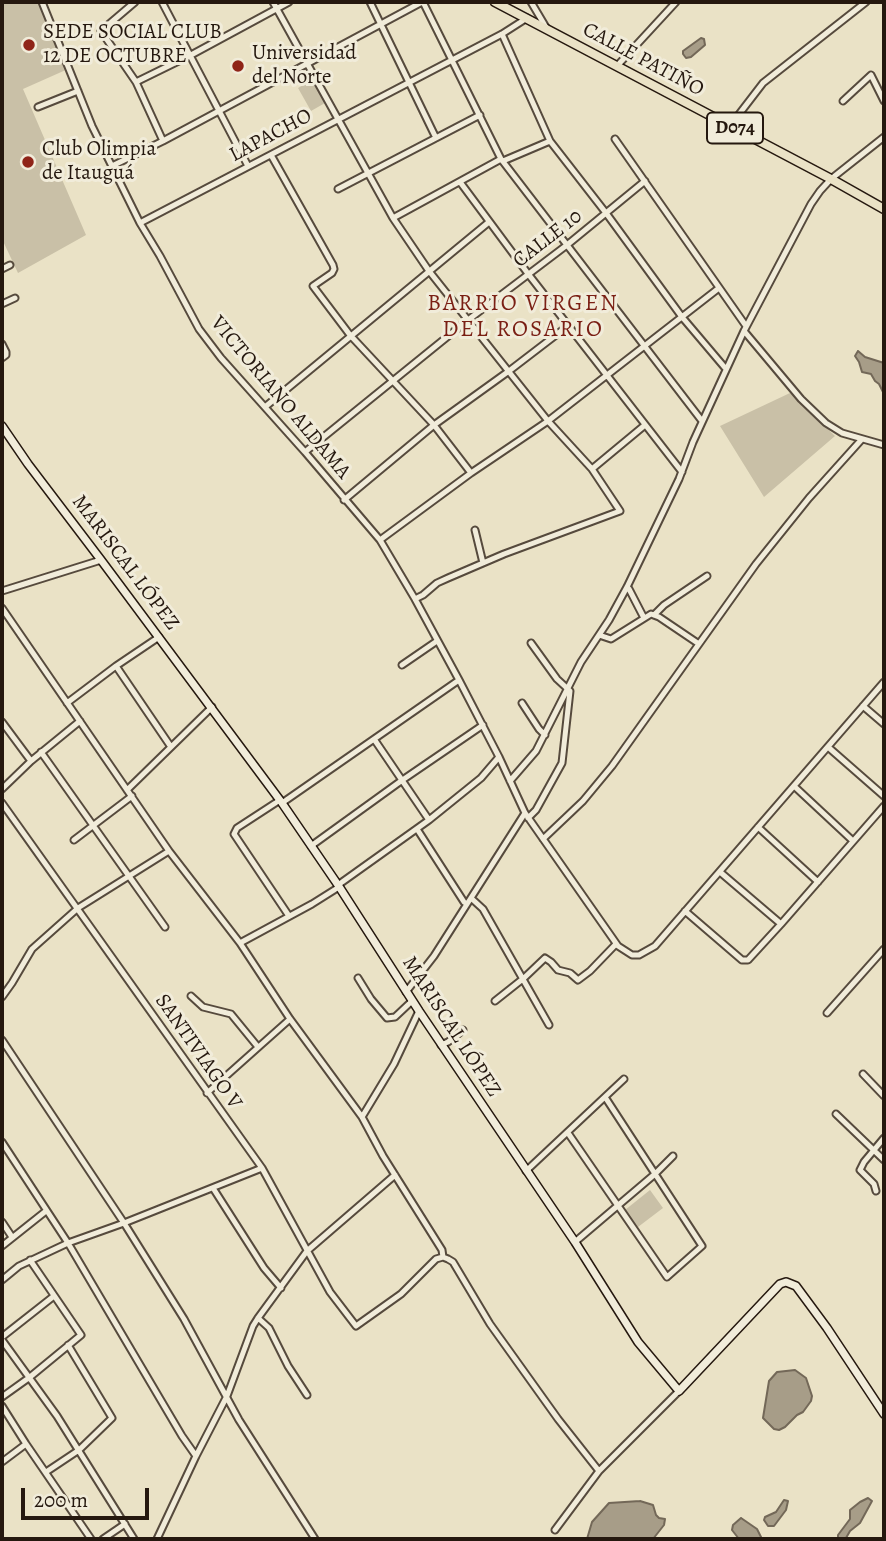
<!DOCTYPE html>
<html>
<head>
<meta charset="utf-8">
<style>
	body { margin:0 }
	#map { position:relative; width:886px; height:1541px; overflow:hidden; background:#eae2c6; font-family:Alegreya,serif }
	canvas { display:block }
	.frame { position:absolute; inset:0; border:4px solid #25180f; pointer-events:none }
	.scale { position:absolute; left:21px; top:1488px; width:128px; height:32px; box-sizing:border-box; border:4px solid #25180f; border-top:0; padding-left:9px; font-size:21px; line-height:24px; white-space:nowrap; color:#25180f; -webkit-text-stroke:5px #f1ecda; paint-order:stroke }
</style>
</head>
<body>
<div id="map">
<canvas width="886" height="1541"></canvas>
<div class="frame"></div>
<div class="scale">200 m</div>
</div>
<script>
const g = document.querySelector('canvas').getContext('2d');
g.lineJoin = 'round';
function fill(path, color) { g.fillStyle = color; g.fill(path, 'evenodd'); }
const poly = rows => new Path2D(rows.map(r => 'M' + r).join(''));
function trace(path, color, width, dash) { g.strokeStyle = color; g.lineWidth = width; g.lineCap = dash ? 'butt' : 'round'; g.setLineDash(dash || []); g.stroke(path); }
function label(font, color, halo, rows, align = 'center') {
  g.font = font + ' Alegreya,serif'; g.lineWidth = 6; g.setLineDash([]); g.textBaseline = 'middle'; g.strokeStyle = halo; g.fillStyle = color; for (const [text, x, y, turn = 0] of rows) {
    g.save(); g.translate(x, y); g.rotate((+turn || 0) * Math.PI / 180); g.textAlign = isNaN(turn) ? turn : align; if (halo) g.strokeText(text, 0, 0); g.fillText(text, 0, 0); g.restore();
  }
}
const green = poly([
	[2,2,42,2,68,69,23,89,86,235,18,273,2,239],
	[312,80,325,103,311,111,298,88],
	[790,393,835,436,764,497,720,426],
	[650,1190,663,1208,638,1227,625,1210]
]);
const water = poly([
	[701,38,704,39,705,45,691,57,686,58,683,54,683,51,701,38],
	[858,351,865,357,884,363,884,394,879,384,875,381,871,374,862,372,859,362,855,356,858,351],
	[795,1370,806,1378,812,1396,811,1401,803,1412,797,1415,785,1427,779,1430,774,1429,763,1418,769,1381,777,1372,795,1370],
	[868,1498,872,1501,860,1523,850,1531,846,1538,838,1539,838,1535,850,1519,850,1510,860,1502,868,1498],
	[784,1500,788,1501,786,1510,774,1526,768,1526,764,1520,765,1517,776,1512,784,1500],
	[640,1501,653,1505,656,1515,659,1518,665,1519,664,1525,653,1539,587,1539,592,1522,609,1503,640,1501],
	[741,1518,757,1529,762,1539,739,1539,732,1530,733,1525,741,1518]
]);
const street = poly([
	[42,2,92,126,140,223,160,256,199,329,221,358,305,452,380,540,415,599,459,680,499,757,525,813,618,946,632,955,639,955,655,946,884,682],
	[135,2,101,31,136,82,163,141],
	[162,2,248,166],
	[273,2,393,218,429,271,548,421,592,469,620,511,504,554,448,578,437,583,423,595,415,599],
	[370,2,436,138],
	[531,2,547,29],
	[502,34,550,141,606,213,682,317,726,369],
	[617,66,676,2],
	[136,82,191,55,289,2],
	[843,101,871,75,884,101],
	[38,107,78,91],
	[730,126,763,83,866,2],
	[615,139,746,326],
	[271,155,333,265,334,269,332,273,313,286,350,335,434,425,471,473],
	[501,159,702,421],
	[503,161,550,141],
	[112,166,163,141,422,2],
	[460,182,529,275,682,472],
	[338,189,480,115],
	[393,218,501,159,423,2],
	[140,223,502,34,527,18],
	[2,269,10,265],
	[2,304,15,298],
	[744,331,801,399,826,423,842,433,884,445],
	[2,344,6,352,6,355,2,358],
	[265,407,489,222],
	[305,452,468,320,567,245,645,181],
	[592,469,645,425],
	[344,500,434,425,509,371,569,325],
	[475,530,483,563],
	[380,540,471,473,548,421,719,288],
	[627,587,629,589,644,618],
	[2,591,101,560],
	[2,608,169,851,240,943,290,1019,362,1117,383,1156,442,1250,443,1257],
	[654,615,664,605,707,576],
	[599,635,611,639,651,614,659,617,699,644],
	[402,665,437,641],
	[116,666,171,747],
	[67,703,116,666,159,637],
	[522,703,539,729,545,735],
	[863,706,884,724],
	[2,722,31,761],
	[374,739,429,820],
	[828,747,884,796],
	[41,752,165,927],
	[510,781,536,751,581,662,609,620,627,587,679,479,693,442,744,331,811,204,820,191,831,179,884,137],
	[794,786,853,841],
	[2,789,31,761,80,721],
	[127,790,212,707],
	[280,800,237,828,234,834,289,916],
	[2,803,262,1168,330,1292,356,1326,401,1294,436,1259,443,1257,448,1259,453,1262,490,1324,558,1419,599,1471],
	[282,803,459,680],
	[528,818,536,810,562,763,570,691,557,679,531,643],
	[758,827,818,882],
	[417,829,464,902,467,904],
	[543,839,583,801,612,766,756,564,809,498,862,439],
	[74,840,132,796],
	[311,846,401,781,483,725],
	[720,872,781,924],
	[338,885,429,820,481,778,499,757],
	[471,898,483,909,549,1025],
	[685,911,742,960,748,960,781,924,884,806],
	[240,943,312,904,339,887],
	[358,978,371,999,387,1018,395,1017,412,1001],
	[406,992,434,956,525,813],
	[191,996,203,1007,231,1014,258,1047],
	[2,997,12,983,32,949,78,908,169,851],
	[495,1001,524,978,545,958,551,962,558,970,570,973,578,980,590,971,616,944],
	[827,1013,884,949],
	[2,1040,124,1223,184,1319,239,1420,315,1539],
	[441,1045,448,1042,463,1030],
	[863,1074,884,1096],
	[207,1093,290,1019],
	[836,1114,884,1160],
	[362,1117,394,1064,419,1011],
	[568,1133,667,1277,702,1246,605,1097],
	[2,1142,68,1243,182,1436,196,1456],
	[526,1171,624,1079],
	[213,1188,264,1268,281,1288],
	[876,1191,874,1184,860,1170,864,1162,884,1138],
	[2,1222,12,1237],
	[575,1242,655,1174,673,1156],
	[2,1246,46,1211],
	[2,1280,19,1266,68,1243,124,1223,262,1168],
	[258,1318,269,1328,288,1366,307,1395],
	[2,1337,54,1296],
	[2,1340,57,1416,134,1539],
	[2,1397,30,1377,81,1335,30,1260],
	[2,1406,26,1444,91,1539],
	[2,1462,26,1444],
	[46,1472,79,1450,112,1418,68,1345],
	[555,1530,599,1471,679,1391],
	[103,1539,125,1524],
	[157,1539,196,1456,227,1396,253,1326,258,1318,307,1251,395,1175]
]);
const secondary = poly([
	[2,426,28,464,101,560,282,803,338,885,419,1011,575,1242,638,1342,679,1391,780,1284,786,1282,796,1286,827,1328,884,1414]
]);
const primary = poly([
	[495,2,831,179,884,209]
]);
const markers = [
	[29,45,7,"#8f2418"],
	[238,66,7,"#8f2418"],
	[28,162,7,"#8f2418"]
];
const shields = [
	[735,128,56]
];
const shieldNames = [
	["D074",735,128]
];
const poiNames = [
	["SEDE SOCIAL CLUB",43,33],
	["12 DE OCTUBRE",43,57],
	["Universidad",252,54],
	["del Norte",252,78],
	["Club Olimpia",42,150],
	["de Itauguá",42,174]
];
const streetNames = [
	["CALLE PATIÑO",643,60,28],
	["LAPACHO",271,136,-28],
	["CALLE 10",548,239,-38],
	["VICTORIANO ALDAMA",280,398,50],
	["MARISCAL LÓPEZ",125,563,53],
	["MARISCAL LÓPEZ",451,1027,57],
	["SANTIVIAGO V",198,1052,55]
];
const neighbourhoodNames = [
	["BARRIO VIRGEN",523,304],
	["DEL ROSARIO",523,330]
];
fill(green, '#c9c0a7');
fill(water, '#a79d88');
trace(water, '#736858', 2);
trace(street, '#564a3d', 9);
trace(secondary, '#25180f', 10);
trace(primary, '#25180f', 11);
trace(street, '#f1ecda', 5);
trace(secondary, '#f1ecda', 7);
trace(primary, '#eae2c6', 8);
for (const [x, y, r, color] of markers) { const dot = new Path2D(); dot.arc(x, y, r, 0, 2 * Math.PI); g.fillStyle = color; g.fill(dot); trace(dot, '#f1ecda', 2.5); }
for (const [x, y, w] of shields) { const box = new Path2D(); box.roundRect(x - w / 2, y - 15.5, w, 31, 5); g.fillStyle = '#f1ecda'; g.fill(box); trace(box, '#25180f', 2); }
label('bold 19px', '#25180f', null, shieldNames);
label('21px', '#25180f', '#f1ecda', poiNames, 'left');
label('21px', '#25180f', '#f1ecda', streetNames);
g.letterSpacing = '2px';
label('23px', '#7a1f14', '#f1ecda', neighbourhoodNames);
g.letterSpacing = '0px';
</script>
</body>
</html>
